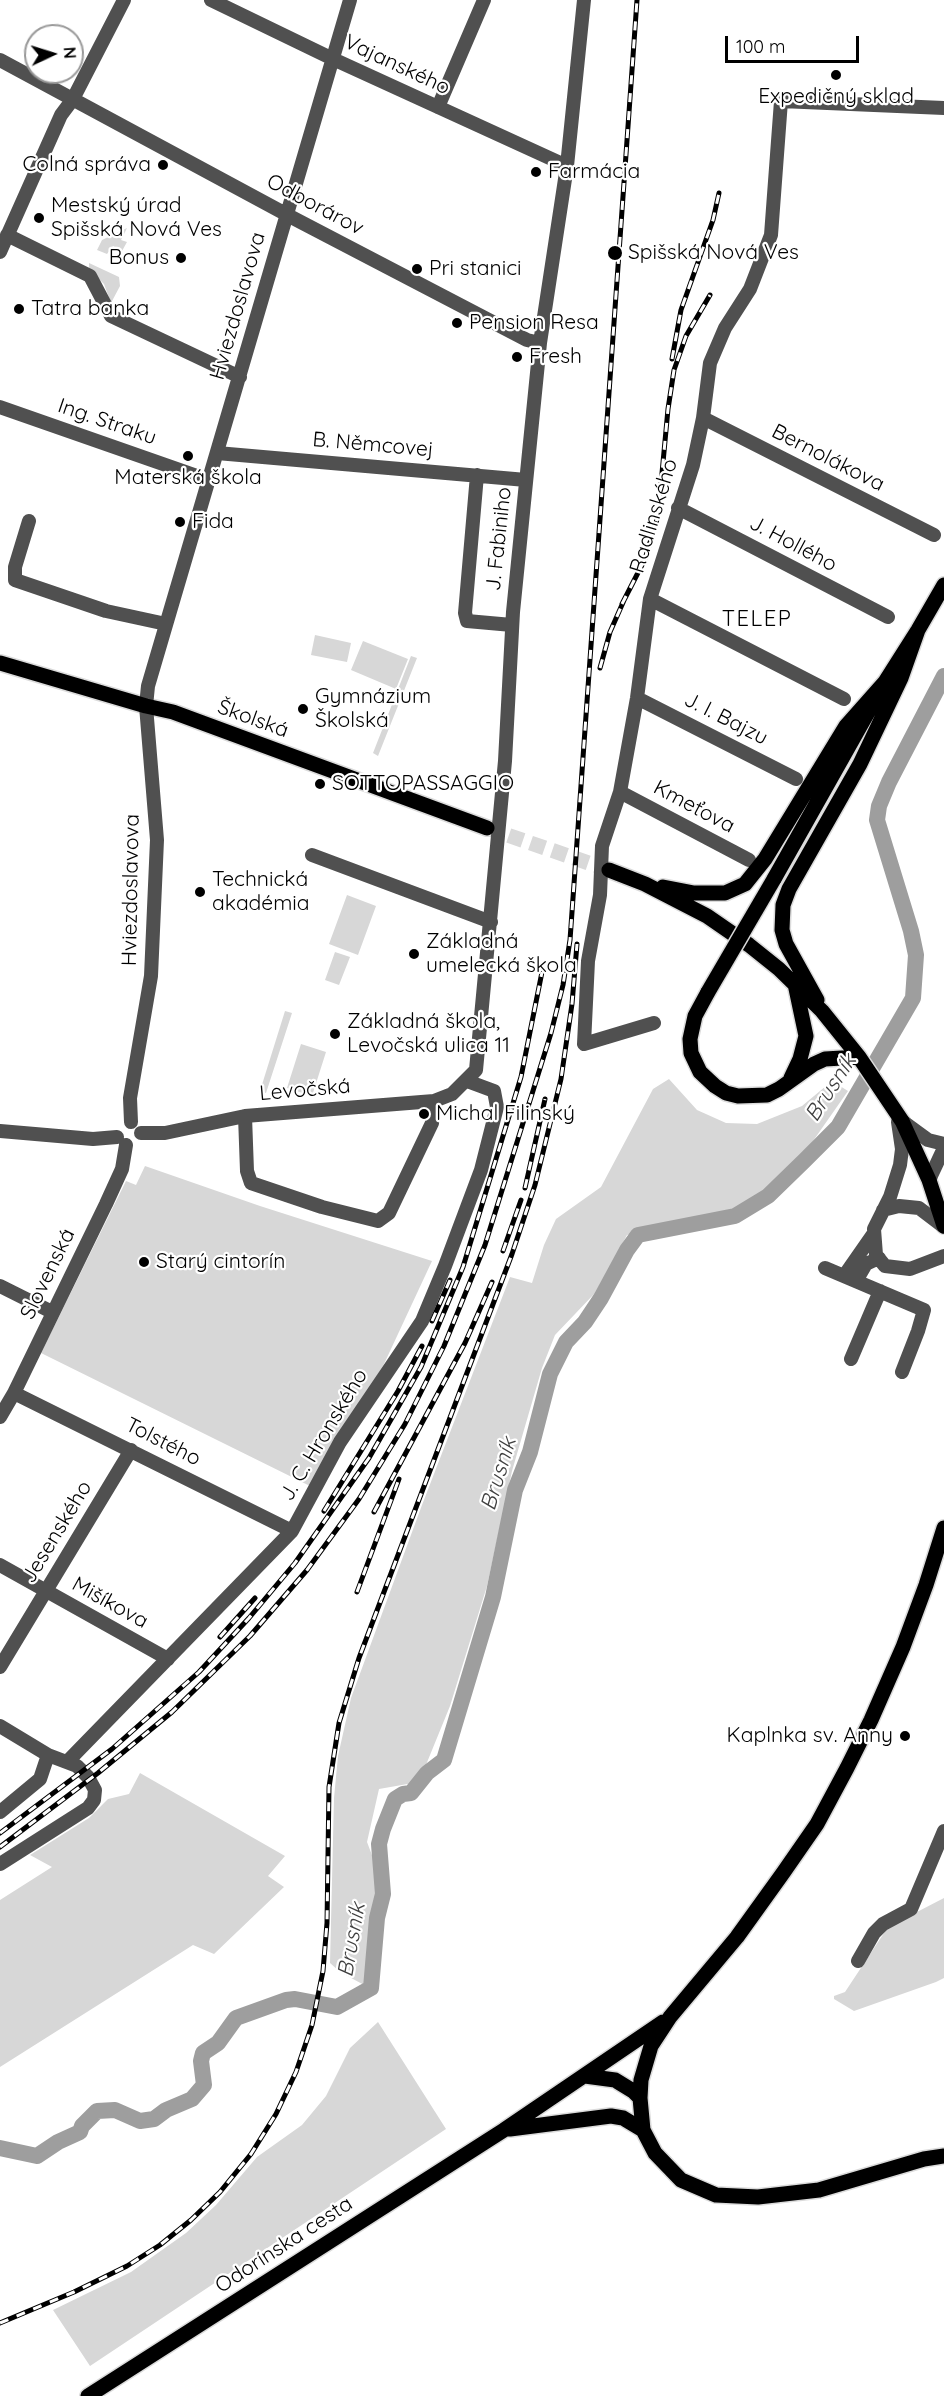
<!DOCTYPE html>
<html>
<head>
<meta charset="utf-8">
<style>
	body { margin:0 }
	#map { position:relative; width:944px; height:2396px; overflow:hidden; background:#fff; font-family:Quicksand,sans-serif }
	canvas { display:block }
	.north { position:absolute; left:24px; top:24px; width:60px; height:60px; box-sizing:border-box; background:#fff; border:2px solid #999; border-radius:50%; rotate:86deg; font-size:16px; font-weight:700; line-height:24px; text-align:center; color:#000 }
	.north::after { content:''; display:block; margin:auto; width:21px; height:27px; background:#000; clip-path:polygon(50% 0,100% 100%,50% 72%,0 100%) }
	.scale { position:absolute; left:725px; top:36px; width:134px; height:27px; box-sizing:border-box; border:3px solid #000; border-top:0; padding-left:8px; font-size:18px; line-height:21px; white-space:nowrap; color:#000; -webkit-text-stroke:4px #fff; paint-order:stroke }
</style>
</head>
<body>
<div id="map">
<canvas width="944" height="2396"></canvas>
<div class="north">N</div>
<div class="scale">100 m</div>
</div>
<script>
const g = document.querySelector('canvas').getContext('2d');
g.lineJoin = 'round';
function fill(path, color) { g.fillStyle = color; g.fill(path, 'evenodd'); }
const poly = rows => new Path2D(rows.map(r => 'M' + r).join(''));
function trace(path, color, width, dash) { g.strokeStyle = color; g.lineWidth = width; g.lineCap = dash ? 'butt' : 'round'; g.setLineDash(dash || []); g.stroke(path); }
function label(font, color, halo, rows, align = 'center') {
  g.font = font + ' Quicksand,sans-serif'; g.lineWidth = 4.5; g.setLineDash([]); g.textBaseline = 'middle'; g.strokeStyle = halo; g.fillStyle = color; for (const [text, x, y, turn = 0] of rows) {
    g.save(); g.translate(x, y); g.rotate((+turn || 0) * Math.PI / 180); g.textAlign = isNaN(turn) ? turn : align; if (halo) g.strokeText(text, 0, 0); g.fillText(text, 0, 0); g.restore();
  }
}
const green = poly([
	[127,228,121,240,127,242,122,251,113,246,107,254,97,250,102,240],
	[89,263,119,277,120,286,111,303,104,284,89,269],
	[315,635,351,643,347,662,311,655],
	[363,641,408,659,396,689,351,670],
	[411,656,417,658,378,756,373,753],
	[347,895,376,906,358,955,329,944],
	[335,952,350,957,339,985,325,980],
	[285,1011,292,1013,266,1093,260,1091],
	[301,1044,326,1052,312,1096,287,1088],
	[669,1079,697,1110,726,1123,757,1124,802,1106,832,1081,848,1091,806,1151,744,1210,627,1235,595,1293,555,1335,542,1368,512,1471,487,1586,450,1706,419,1782,379,1789,367,1842,381,1879,382,1907,366,1986,340,1972,330,1963,334,1798,338,1756,351,1698,422,1505,510,1277,532,1283,544,1245,556,1219,601,1187,653,1089],
	[145,1166,260,1206,432,1261,384,1364,310,1486,41,1353,126,1181,136,1185],
	[140,1773,285,1856,268,1876,284,1887,214,1954,193,1945,0,2067,0,1900,52,1867,30,1855,89,1818,108,1799,129,1794],
	[944,1898,944,1978,936,1982,854,2011,834,1999,834,1996,845,1992,888,1927],
	[378,2022,446,2129,90,2366,53,2310,131,2272,186,2233,216,2205,257,2157,302,2125,326,2096,350,2048]
]);
const river = poly([
	[0,2148,37,2156,58,2142,80,2132,82,2126,97,2111,115,2110,140,2121,154,2119,166,2110,192,2099,204,2085,201,2061,203,2053,218,2043,236,2018,286,2000,295,1999,337,2007,371,1988,377,1918,383,1894,379,1844,383,1829,395,1799,403,1794,411,1793,427,1773,444,1760,493,1597,515,1490,530,1452,550,1374,566,1342,585,1322,601,1298,627,1250,638,1235,735,1216,768,1196,804,1161,838,1127,913,998,916,955,911,931,877,820,879,806,889,782,944,676]
]);
const majorTunnel = poly([
	[487,828,609,870]
]);
const minor = poly([
	[211,0,333,59,567,166],
	[0,60,295,219,527,340,540,343],
	[438,107,484,0],
	[7,235,90,276,111,316,240,377],
	[0,252,61,115,73,99,124,0],
	[0,407,200,477],
	[703,418,934,535],
	[217,453,526,480],
	[477,475,465,613,467,621,512,625],
	[678,508,888,617],
	[29,521,15,567,15,580,106,611,166,624],
	[650,599,844,699],
	[637,698,796,779],
	[620,792,749,860],
	[312,855,491,922],
	[654,1023,584,1044,588,961,600,895,602,846,620,792,637,698,650,599,693,465,703,418,710,363,725,328,750,289,771,235,781,101,944,108],
	[245,1116,247,1171,251,1183,322,1207,378,1221,389,1213,432,1123,434,1101],
	[902,1121,928,1140,944,1144],
	[131,1122,130,1098,151,976,157,840,146,706,148,686,350,0],
	[898,1122,902,1149,900,1165,890,1197,874,1229,876,1255,885,1266,910,1269,944,1256],
	[0,1131,93,1139,117,1137],
	[141,1133,165,1133,245,1116,434,1101,452,1094,476,1070,505,761,513,612,540,343,567,166,584,0],
	[929,1180,944,1148],
	[883,1210,899,1206,919,1208,944,1227],
	[825,1268,924,1310,918,1331,902,1372],
	[844,1276,874,1233],
	[856,1281,866,1264,879,1258],
	[0,1286,52,1312],
	[851,1359,880,1291],
	[14,1393,292,1531],
	[0,1417,14,1393,106,1204,122,1169,126,1145],
	[0,1565,168,1659],
	[0,1667,131,1450],
	[0,1726,48,1755,77,1766,88,1777,95,1790,94,1800,88,1808,0,1864],
	[68,1761,292,1531,340,1442,422,1321,445,1266,481,1170,497,1107,494,1091,467,1081],
	[0,1812,40,1779,48,1755],
	[858,1961,874,1933,883,1924,911,1909,944,1831]
]);
const major = poly([
	[0,663,146,706,173,712,487,828],
	[609,870,645,884,707,916,749,945,779,969,822,1011,859,1057,902,1121,929,1180,944,1226],
	[774,879,885,682,918,630,944,585],
	[663,887,694,893,725,893,745,884,765,859,846,726,885,682],
	[708,992,695,1016,690,1039,691,1053,700,1072,715,1086,726,1093,738,1096,767,1095,779,1089,814,1064,825,1059,859,1057],
	[817,1000,786,944,782,930,783,905,789,889,860,764,901,678,918,630],
	[791,1078,800,1059,806,1036,795,984],
	[944,1528,926,1585,903,1647,871,1720,847,1768,817,1824,783,1873,737,1937,670,2017,651,2046,641,2080,640,2098,643,2130,655,2153,681,2180,716,2195,758,2197,819,2190,924,2159,944,2156],
	[585,2076,615,2080,633,2091,640,2098],
	[510,2129,611,2116,623,2118,643,2130],
	[88,2396,504,2130,663,2022]
]);
const rail = poly([
	[672,359,681,310,713,220,719,193],
	[622,604,645,559,658,516,668,409,674,370,686,336,710,295],
	[600,668,610,632,625,598],
	[525,1188,545,1099],
	[503,1251,521,1200],
	[432,1321,450,1280],
	[324,1511,398,1391,422,1346],
	[374,1512,465,1343,492,1282],
	[357,1592,399,1479],
	[220,1637,255,1598],
	[0,1833,112,1749,199,1672,249,1618,295,1563,369,1458,421,1367,463,1267,521,1077,542,972],
	[0,1847,98,1773,172,1712,250,1636,307,1570,359,1499,405,1424,444,1346,485,1245,551,1033,563,985,570,940,637,0],
	[0,2323,74,2292,127,2266,160,2245,191,2220,220,2192,251,2154,276,2114,296,2072,312,2025,323,1971,327,1923,329,1787,339,1723,359,1658,512,1254,535,1185,561,1079,572,1004,577,944]
]);
const majorBridge = poly([
	[708,992,774,879]
]);
const markers = [
	[836,75,6,"#000"],
	[163,165,6,"#000"],
	[536,172,6,"#000"],
	[39,218,6,"#000"],
	[615,253,8,"#000"],
	[181,258,6,"#000"],
	[417,269,6,"#000"],
	[19,309,6,"#000"],
	[457,323,6,"#000"],
	[517,357,6,"#000"],
	[188,456,6,"#000"],
	[180,522,6,"#000"],
	[303,709,6,"#000"],
	[320,784,6,"#000"],
	[200,892,6,"#000"],
	[414,954,6,"#000"],
	[335,1034,6,"#000"],
	[424,1114,6,"#000"],
	[144,1262,6,"#000"],
	[905,1736,6,"#000"]
];
const streetNames = [
	["Vajanského",397,65,25],
	["Odborárov",315,205,28],
	["Hviezdoslavova",238,306,-74],
	["Ing. Straku",107,422,19],
	["B. Němcovej",373,445,5],
	["Bernolákova",828,458,27],
	["Radlinského",654,516,-73],
	["J. Fabiniho",499,539,-84],
	["J. Hollého",793,544,28],
	["Školská",253,719,20],
	["J. I. Bajzu",726,719,27],
	["Kmeťova",694,807,28],
	["Hviezdoslavova",131,890,-89],
	["Levočská",305,1090,-5],
	["Slovenská",48,1274,-64],
	["J. C. Hronského",324,1435,-59],
	["Tolstého",163,1442,27],
	["Jesenského",57,1532,-59],
	["Mišíkova",110,1603,29],
	["Odorínska cesta",284,2245,-33]
];
const poiNames = [
	["Expedičný sklad",836,97,"center"],
	["Colná správa",151,165,"right"],
	["Farmácia",548,172],
	["Mestský úrad",51,206],
	["Spišská Nová Ves",51,230],
	["Spišská Nová Ves",628,253],
	["Bonus",169,258,"right"],
	["Pri stanici",429,269],
	["Tatra banka",31,309],
	["Pension Resa",469,323],
	["Fresh",529,357],
	["Materská škola",188,478,"center"],
	["Fida",192,522],
	["Gymnázium",315,697],
	["Školská",315,721],
	["SOTTOPASSAGGIO",332,784],
	["Technická",212,880],
	["akadémia",212,904],
	["Základná",426,942],
	["umelecká škola",426,966],
	["Základná škola,",347,1022],
	["Levočská ulica 11",347,1046],
	["Michal Filinský",436,1114],
	["Starý cintorín",156,1262],
	["Kaplnka sv. Anny",893,1736,"right"]
];
const neighbourhoodNames = [
	["TELEP",757,619]
];
const waterNames = [
	["Brusník",831,1088,-57],
	["Brusník",499,1474,-73],
	["Brusník",352,1940,-80]
];
fill(green, '#d7d7d7');
trace(river, '#9e9e9e', 16);
trace(majorTunnel, '#d9d9d9', 15, [15, 8]);
trace(major, '#dbdbdb', 18);
trace(minor, '#505050', 14);
trace(major, '#000', 15);
trace(rail, '#000', 5);
trace(rail, '#fff', 3, [9]);
trace(majorBridge, '#dbdbdb', 18, []);
trace(majorBridge, '#000', 15);
for (const [x, y, r, color] of markers) { const dot = new Path2D(); dot.arc(x, y, r, 0, 2 * Math.PI); g.fillStyle = color; g.fill(dot); trace(dot, '#fff', 2); }
label('21px', '#000', '#fff', streetNames);
label('21px', '#000', '#fff', poiNames, 'left');
g.letterSpacing = '1.5px';
label('22px', '#000', '#fff', neighbourhoodNames);
g.letterSpacing = '0px';
label('italic 22px', '#3f3f3f', '#fff', waterNames);
</script>
</body>
</html>
